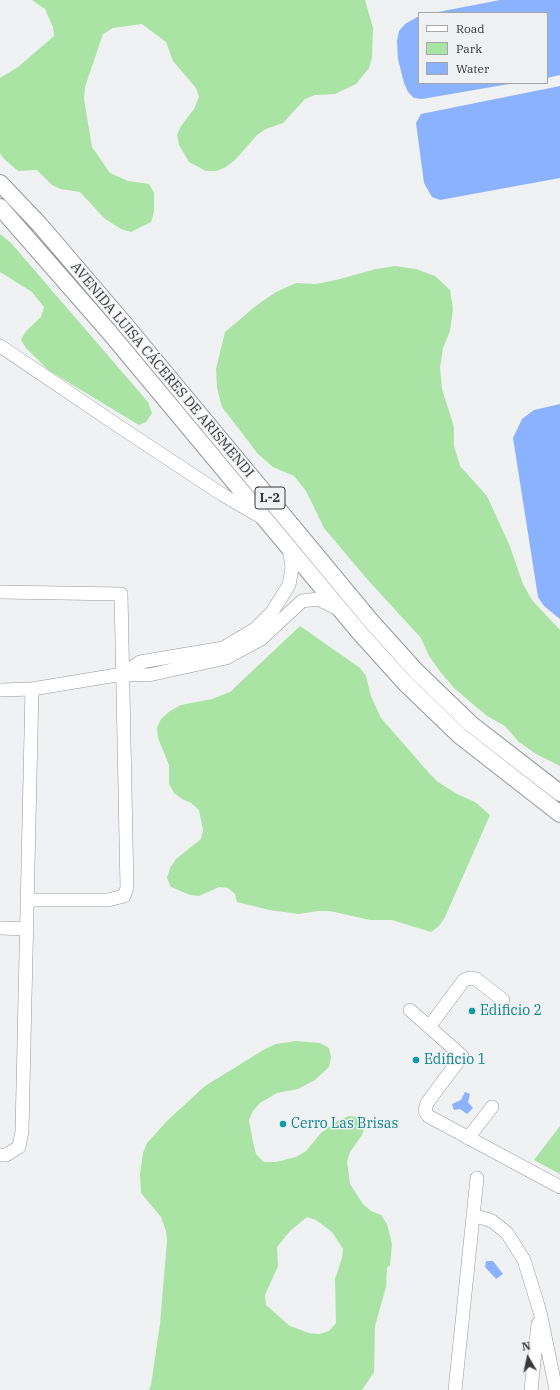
<!DOCTYPE html>
<html>
<head>
<meta charset="utf-8">
<style>
	body { margin:0 }
	#map { position:relative; width:560px; height:1390px; overflow:hidden; background:#f0f1f2; font-family:"IBM Plex Serif",serif }
	canvas { display:block }
	.legend { position:absolute; left:418px; top:12px; width:130px; height:72px; box-sizing:border-box; background:#f0f1f2; border:1px solid #a6a7a8; margin:0; padding:5px 7px; list-style:none; font-size:12px; color:#383838 }
	.legend li { display:flex; align-items:center; gap:8px; height:20px }
	.legend b { width:20px; border:1px solid #a6a7a8 }
	.north { position:absolute; left:508px; top:1338px; width:40px; height:40px; -webkit-text-stroke:3px #f0f1f2; paint-order:stroke; rotate:351deg; font-size:11px; font-weight:700; line-height:16px; text-align:center; color:#383838 }
	.north::after { content:''; display:block; margin:auto; width:14px; height:18px; background:#383838; clip-path:polygon(50% 0,100% 100%,50% 72%,0 100%) }
</style>
</head>
<body>
<div id="map">
<canvas width="560" height="1390"></canvas>
<ul class="legend">
<li><b style="height:5px;background:#fff"></b>Road</li>
<li><b style="height:11px;background:#a9e4a4"></b>Park</li>
<li><b style="height:11px;background:#8bb2fe"></b>Water</li>
</ul>
<div class="north">N</div>
</div>
<script>
const g = document.querySelector('canvas').getContext('2d');
g.lineJoin = 'round';
function fill(path, color) { g.fillStyle = color; g.fill(path, 'evenodd'); }
const poly = rows => new Path2D(rows.map(r => 'M' + r).join(''));
function trace(path, color, width, dash) { g.strokeStyle = color; g.lineWidth = width; g.lineCap = dash ? 'butt' : 'round'; g.setLineDash(dash || []); g.stroke(path); }
function label(font, color, halo, rows, align = 'center') {
  g.font = font + ' "IBM Plex Serif",serif'; g.lineWidth = 3; g.setLineDash([]); g.textBaseline = 'middle'; g.strokeStyle = halo; g.fillStyle = color; for (const [text, x, y, turn = 0] of rows) {
    g.save(); g.translate(x, y); g.rotate((+turn || 0) * Math.PI / 180); g.textAlign = isNaN(turn) ? turn : align; if (halo) g.strokeText(text, 0, 0); g.fillText(text, 0, 0); g.restore();
  }
}
const green = poly([
	[32,0,365,0,373,28,372,58,369,68,356,84,335,94,315,95,305,99,283,123,266,129,257,135,235,160,226,167,217,171,206,171,189,162,179,145,177,135,181,126,194,109,199,97,196,88,173,61,166,42,142,24,113,28,103,34,85,87,84,99,92,147,110,173,128,181,149,184,154,193,154,212,151,222,131,232,121,229,104,218,80,192,61,189,52,185,37,170,18,171,4,159,0,153,0,78,18,67,54,36,53,27,45,9],
	[0,234,11,243,148,402,152,413,146,422,139,425,48,370,26,348,21,340,26,331,41,317,44,307,32,292,0,272],
	[395,266,416,269,435,276,450,290,453,309,450,331,443,348,440,368,442,389,454,427,454,446,460,466,487,496,509,544,523,584,532,600,560,630,560,766,536,754,519,742,505,726,487,716,455,689,442,674,429,656,421,638,367,579,324,528,306,491,294,476,273,467,258,454,222,407,217,388,216,369,225,332,257,305,276,292,296,283,316,284,336,280,376,269],
	[300,626,360,668,366,676,371,696,381,718,429,773,438,782,457,794,475,802,490,815,445,917,439,926,431,932,392,920,370,920,330,911,318,911,299,914,269,910,237,902,235,894,228,888,219,887,199,896,190,895,171,887,167,878,170,868,176,859,201,839,203,830,199,810,191,803,182,799,174,793,169,784,169,765,158,738,157,728,161,719,170,711,181,705,212,699,230,692],
	[296,1041,320,1043,329,1048,331,1057,329,1067,315,1080,298,1089,277,1093,260,1103,253,1111,249,1120,253,1142,256,1154,264,1162,276,1162,296,1157,306,1151,321,1133,337,1121,349,1116,360,1117,365,1126,362,1135,350,1152,347,1162,350,1184,363,1204,371,1211,381,1215,387,1224,392,1244,390,1265,387,1268,386,1287,375,1326,374,1372,362,1390,149,1390,151,1385,160,1324,167,1241,166,1231,161,1217,141,1193,140,1174,143,1153,147,1143,167,1121,205,1086,265,1049,276,1044],
	[307,1217,316,1220,332,1232,343,1249,342,1258,335,1279,336,1323,329,1331,319,1334,309,1333,290,1326,266,1305,265,1295,278,1266,277,1247,290,1231],
	[560,1126,560,1174,534,1160]
]);
const water = poly([
	[500,0,560,0,560,75,547,78,547,13,433,13],
	[419,16,419,83,515,83,422,99,414,98,408,92,404,83,398,59,397,41,399,31,405,24],
	[560,86,560,178,440,200,432,197,424,183,416,123,421,114],
	[560,404,560,619,544,606,538,597,513,438,522,419,534,410],
	[465,1092,470,1094,468,1102,473,1108,467,1114,460,1109,454,1110,452,1104,461,1100],
	[486,1261,493,1261,503,1274,496,1279,485,1267]
]);
const minor = poly([
	[0,346,120,427,223,495,259,516],
	[0,592,121,594,127,888,124,896,108,900,27,900],
	[123,674,140,662,223,648,255,629,272,612,289,585,292,568,289,547],
	[0,690,32,689],
	[0,928,27,929],
	[410,1010,462,1056,427,1103,425,1111,428,1116,560,1187],
	[429,1027,464,980,470,978,476,979,503,1000],
	[468,1138,492,1107],
	[0,1155,6,1155,19,1147,22,1131,32,689,123,674,149,675,226,658,261,639,302,601,318,599,338,609],
	[473,1215,492,1221,507,1233,524,1260,540,1312,556,1390],
	[455,1390,477,1178],
	[531,1390,538,1324]
]);
const major = poly([
	[0,183,40,225,123,322,371,621,416,671,471,724,560,793],
	[0,207,110,333,359,632,405,683,460,736,560,814]
]);
const markers = [
	[472,1011,4,"#0f9aa8"],
	[416,1060,4,"#0f9aa8"],
	[283,1124,4,"#0f9aa8"]
];
const shields = [
	[270,498,30]
];
const shieldNames = [
	["L-2",270,498]
];
const streetNames = [
	["AVENIDA LUISA CÁCERES DE ARISMENDI",162,370,50]
];
const cultureNames = [
	["Edificio 2",480,1011],
	["Edificio 1",424,1060],
	["Cerro Las Brisas",291,1124]
];
fill(green, '#a9e4a4');
fill(water, '#8bb2fe');
trace(minor, '#979899', 14);
trace(major, '#979899', 18);
trace(minor, '#fff', 13);
trace(major, '#fff', 16);
for (const [x, y, r, color] of markers) { const dot = new Path2D(); dot.arc(x, y, r, 0, 2 * Math.PI); g.fillStyle = color; g.fill(dot); trace(dot, '#f0f1f2', 1.5); }
for (const [x, y, w] of shields) { const box = new Path2D(); box.roundRect(x - w / 2, y - 11, w, 22, 3); g.fillStyle = '#f0f1f2'; g.fill(box); trace(box, '#383838', 1); }
label('bold 13px', '#383838', null, shieldNames);
label('14px', '#383838', '#f0f1f2', streetNames);
label('14px', '#0d838f', '#f0f1f2', cultureNames, 'left');
</script>
</body>
</html>
